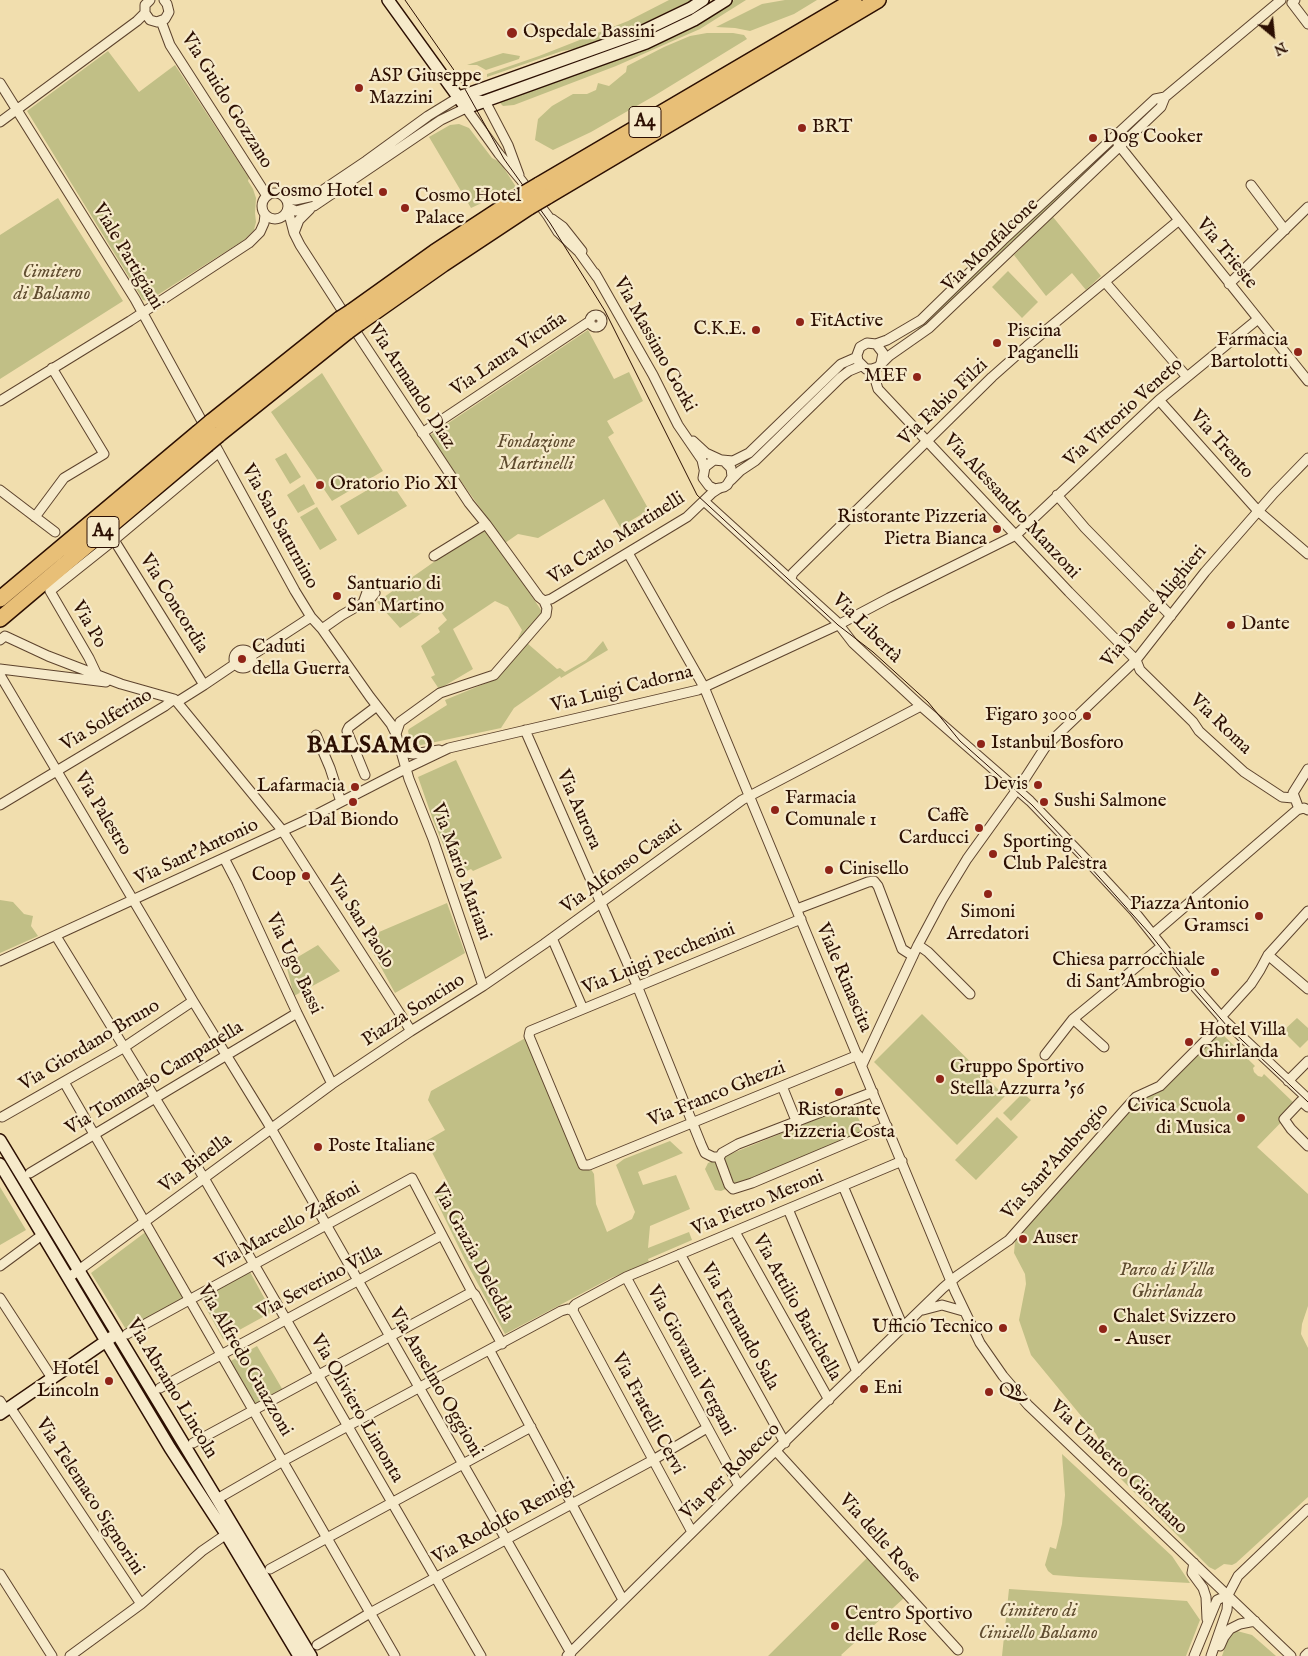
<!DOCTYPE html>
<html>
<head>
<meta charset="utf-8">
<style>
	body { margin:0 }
	#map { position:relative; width:1308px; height:1656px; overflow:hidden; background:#f1deae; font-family:"IM FELL English",serif }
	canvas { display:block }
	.north { position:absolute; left:1248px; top:10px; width:50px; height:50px; -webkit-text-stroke:4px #f6eaca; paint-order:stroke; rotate:152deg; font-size:14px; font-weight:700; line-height:20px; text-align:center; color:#2c0f02 }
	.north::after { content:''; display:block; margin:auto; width:18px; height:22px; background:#2c0f02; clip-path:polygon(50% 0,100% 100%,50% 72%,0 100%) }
</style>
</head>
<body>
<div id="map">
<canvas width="1308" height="1656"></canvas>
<div class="north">N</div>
</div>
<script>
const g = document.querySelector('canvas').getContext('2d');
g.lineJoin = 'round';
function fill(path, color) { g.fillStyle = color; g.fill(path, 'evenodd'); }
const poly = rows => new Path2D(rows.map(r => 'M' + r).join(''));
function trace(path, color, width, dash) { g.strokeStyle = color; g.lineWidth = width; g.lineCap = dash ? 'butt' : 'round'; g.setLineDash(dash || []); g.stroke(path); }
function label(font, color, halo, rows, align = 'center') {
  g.font = font + ' "IM FELL English",serif'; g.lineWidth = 4.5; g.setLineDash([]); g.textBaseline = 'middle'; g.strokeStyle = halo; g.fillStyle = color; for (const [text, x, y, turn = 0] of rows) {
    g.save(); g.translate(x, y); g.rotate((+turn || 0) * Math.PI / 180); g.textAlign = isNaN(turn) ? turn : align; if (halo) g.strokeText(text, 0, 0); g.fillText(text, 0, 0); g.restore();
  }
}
const green = poly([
	[669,0,692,0,632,29,585,47,562,51,487,77,487,74,539,56,628,21],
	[734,0,746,0,700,29,616,66,514,105,503,106,499,102,625,57,656,43,715,12],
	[785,0,817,0,794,14,750,31,735,28,716,27,762,4],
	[707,33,733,33,744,35,747,39,654,96,591,132,553,150,535,140,538,119,552,106,573,94,587,94,596,90,598,83,609,86,626,72,627,66,664,47,690,36],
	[108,51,139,92,175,65,249,178,248,181,253,189,256,198,255,213,256,222,254,230,244,240,148,301,143,300,27,111],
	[503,53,520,56,519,59,486,70,477,65,467,65],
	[459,124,469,128,492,158,500,162,516,187,471,208,429,137,450,125],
	[1107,149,1109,152,919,330,917,328],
	[58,198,123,301,0,379,0,235],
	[1053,217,1101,276,1086,290,1072,273,1046,296,1014,255],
	[1008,271,1038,302,1022,318,992,287],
	[588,330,614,379,629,372,643,401,607,421,614,433,608,437,649,510,620,527,604,499,538,538,518,534,505,543,429,436],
	[322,373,383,471,332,501,271,412],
	[286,453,301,477,290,484,275,459],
	[388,478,407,506,358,535,340,506],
	[304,484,315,504,298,513,287,495],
	[317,507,337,540,320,550,300,517],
	[485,526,543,613,521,640,518,638,522,630,508,607,495,601,453,629,473,669,439,689,431,677,435,675,421,646,440,632,438,628,447,620,435,604,400,628,377,602],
	[603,641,608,650,561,678,560,676,514,708,501,728,412,747,408,731,409,729,447,705,445,700,496,679,527,643,557,669,560,668,565,672,586,660],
	[456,760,502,858,473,871,471,869,456,876,433,820,418,777],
	[0,900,13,902,24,914,33,916,31,926,38,936,0,953],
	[447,903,465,953,395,993,365,938],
	[318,945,340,971,294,996,286,964],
	[922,1014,1005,1096,957,1145,874,1062],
	[1297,1018,1308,1028,1308,1040,1300,1048,1283,1031],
	[1219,1031,1255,1066,1253,1068,1254,1072,1258,1076,1262,1077,1264,1074,1297,1106,1257,1147,1308,1194,1308,1306,1302,1324,1301,1334,1308,1348,1308,1497,1236,1563,1232,1565,1224,1564,1215,1570,1209,1567,1118,1476,1096,1434,1031,1355,1019,1320,1026,1284,1025,1274,1014,1253,1015,1241,1139,1099],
	[529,1036,585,1160,594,1174,596,1204,607,1232,632,1219,635,1212,616,1165,624,1159,670,1141,683,1153,638,1172,643,1185,676,1175,690,1209,650,1226,648,1248,689,1232,692,1240,648,1259,649,1262,611,1278,505,1334,465,1260,432,1192,448,1183,426,1141,445,1130,428,1100,431,1091],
	[1023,1093,1031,1100,1011,1121,1003,1113],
	[852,1105,865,1132,721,1191,715,1190,705,1169,708,1163],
	[997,1117,1018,1137,976,1180,955,1160],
	[0,1187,26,1230,0,1245],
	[147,1231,186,1299,127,1331,91,1273],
	[250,1272,272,1312,223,1339,201,1299],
	[257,1346,284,1392,256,1408,229,1362],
	[1062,1454,1172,1556,1190,1583,1079,1577,1053,1575,1048,1571,1045,1565,1050,1547,1056,1549,1062,1524,1065,1495],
	[867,1558,904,1598,841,1655,842,1656,768,1656],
	[1009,1589,1187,1601,1200,1620,1186,1656,1002,1656],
	[1237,1631,1252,1635,1276,1656,1222,1656,1228,1639,1231,1634]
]);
const street = poly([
	[150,0,145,5,145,13,150,20,157,22,165,19,169,12,167,4,164,0],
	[1295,0,1292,3,1308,24],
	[161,21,170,45,267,196],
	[0,83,135,299,295,591,311,617,322,629,370,697,391,724,396,734,409,779,433,839,483,986],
	[0,122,137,21,145,13],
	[1118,144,1308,381],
	[1251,185,1285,230],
	'262 206a13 13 0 1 1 26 0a13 13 0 1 1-26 0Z',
	[286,198,295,200,314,196,366,161,428,116,459,97,485,101,508,145,519,175],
	[289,208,296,211,314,206,441,120,466,108,499,154,521,180,548,216,558,232,579,252,597,277],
	[288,210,294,233,300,245,360,338,469,503,486,524,539,597,544,601],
	[552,219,563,227,582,251],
	[294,233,299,220,310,209],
	[595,273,653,375,678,425,702,460,704,469],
	[1105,282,1187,377],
	[1229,284,1308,207],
	'590 321a6 6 0 1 1 12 0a6 6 0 1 1-12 0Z',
	[876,344,887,340,921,320,1003,240,1155,99,1165,97,1281,0],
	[881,363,883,353,876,344,867,343,860,347,857,355,858,361,866,369,872,369,878,367,889,356,929,328,1161,107,1165,97],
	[872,369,878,389,1069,592,1136,660,1140,670,1193,722,1199,731,1244,772,1282,797,1293,798],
	[1159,400,1258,511,1308,554],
	[0,401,130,321,249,243,260,232,264,223,265,215],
	[422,433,590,321],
	[693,441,706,453,719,459],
	[722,460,733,461,749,453,841,364,857,357],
	[731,480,740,471,755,461,841,377,849,371,861,366],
	[0,490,55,532],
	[1057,495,1085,528,1171,616],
	[704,501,836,621,853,643,921,706,1030,801,1083,856,1134,911,1189,980,1225,1021,1308,1099],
	[35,517,64,478,104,454,52,368],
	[114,540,204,685],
	[628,553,704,687,955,1291,980,1343,1003,1376,1028,1405,1291,1656],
	[434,556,486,524],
	[792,581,791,578,793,573,992,377,1027,346,1178,221],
	[544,601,551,599,687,517,712,493,718,489,720,488,724,487,727,485,732,477,731,468,724,461,714,460,705,467,703,478,709,486,715,489,720,488],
	[322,629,342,615,363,603,371,598,375,593,374,591,371,590,367,592,363,603],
	[0,640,5,636,48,656,121,684,174,699,177,702,282,830,411,1031],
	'234 659a9 9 0 1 1 18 0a9 9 0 1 1-18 0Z',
	[251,656,311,617],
	[0,669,106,682],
	[0,675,193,1001,268,1123,571,1653],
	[97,675,89,658,50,591,114,540,219,452],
	[177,702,204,685,235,664],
	[525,730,636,983,701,1144,705,1153,713,1157,719,1157],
	[396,734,400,722,440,693,494,675,546,615,547,608,544,601],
	[316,735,330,768,341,802],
	[401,752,413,754,439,750],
	[365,775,347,731,349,727,377,706],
	[0,805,165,706,174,699],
	[1299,809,1293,793,1308,769],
	[224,858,237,883,297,1013,332,1084],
	[797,909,868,882,874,881,878,886,902,949,913,956],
	[801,919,530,1031,529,1036,583,1165,589,1165,858,1055],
	[1153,934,1297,810,1304,808,1308,810],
	[56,936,204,1178,481,1656],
	[552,938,583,1009],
	[918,945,928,952,970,994],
	[1268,955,1308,989],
	[0,961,304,821,405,769,449,748,698,690,838,625,889,598,1016,535,1159,400,1258,319],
	[1221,1017,1251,984,1260,970,1268,955,1308,911],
	[1073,1019,1104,1047],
	[1045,1055,1073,1019,1162,946],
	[862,1065,918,945,942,900,967,859,1026,777,1046,746,1136,660,1205,572,1274,493,1308,458],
	[1288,1081,1308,1061],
	[64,1082,395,1656],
	[782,1086,797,1123],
	[873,1092,738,1144,722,1153,719,1158,729,1185,733,1189,752,1183,887,1126],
	[1308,1107,1301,1101,1284,1119,1291,1129,1308,1146],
	[2,1117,123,1048,193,1001],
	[30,1173,297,1013],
	[843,1186,903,1327],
	[788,1209,857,1372],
	[735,1232,829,1400],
	[680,1254,785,1443],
	[0,1266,42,1235],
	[626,1277,739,1486],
	[68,1278,332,1084,411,1031,483,986,544,944,742,800,921,706],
	[0,1298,52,1378],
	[923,1310,942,1305,963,1311],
	[573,1311,574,1306,576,1304,626,1277,902,1161],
	[573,1311,692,1532],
	[127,1334,412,1178,472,1292,475,1295,502,1344],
	[490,1351,623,1600],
	[160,1388,442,1235],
	[0,1401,6,1410],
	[10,1407,141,1604],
	[193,1443,472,1292],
	[776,1451,958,1650],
	[217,1499,283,1461,561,1311,568,1309,573,1311],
	[1194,1563,1192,1573,1203,1588,1206,1597,1207,1619],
	[270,1569,531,1427],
	[0,1574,52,1656],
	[317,1645,370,1613,653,1460,707,1428],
	[1220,1646,1224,1637,1230,1629,1240,1624,1255,1621],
	[70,1656,141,1604,202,1551,231,1531],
	[567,1656,739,1486,943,1288,957,1276,1009,1240,1136,1097,1160,1086,1225,1021],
	[1194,1656,1217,1600,1228,1595],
	[1211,1656,1227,1610,1228,1595,1238,1576,1308,1509],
	[1305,1656,1308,1653]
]);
const secondary = poly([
	[388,0,466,108,646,43,694,20,726,0],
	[459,97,641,32,691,8,703,0],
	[0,1140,217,1499,311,1656],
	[0,1164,170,1448,226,1534,299,1656],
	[0,1414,112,1337]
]);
const highway = poly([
	[539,185,854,0],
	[546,197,878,0],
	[351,312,435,252,522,195],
	[359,323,443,264,529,207],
	[211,422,340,319],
	[218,435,348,331],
	[0,599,198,433],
	[0,619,206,445]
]);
const tram = poly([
	[405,0,456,73,504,159,550,223,605,311,697,495,838,625,873,652,928,702,960,741,1032,805,1082,858,1150,934,1180,972,1227,1026,1308,1102]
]);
const highwayBridge = poly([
	[522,195,539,185],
	[529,207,546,197],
	[340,319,351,312],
	[348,331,359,323],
	[198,433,211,422],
	[206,445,218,435]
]);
const markers = [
	[512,33,6,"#8f2418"],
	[359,88,5,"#8f2418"],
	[802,128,5,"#8f2418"],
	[1093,138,5,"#8f2418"],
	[383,192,5,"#8f2418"],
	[405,208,5,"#8f2418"],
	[800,322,5,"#8f2418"],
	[756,330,5,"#8f2418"],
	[997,343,5,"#8f2418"],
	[1298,352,5,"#8f2418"],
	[917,377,5,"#8f2418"],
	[320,485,5,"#8f2418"],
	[997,529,5,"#8f2418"],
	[337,596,5,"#8f2418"],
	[1231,625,5,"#8f2418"],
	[242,659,5,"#8f2418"],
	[1087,716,5,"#8f2418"],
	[981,744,5,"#8f2418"],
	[1038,785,5,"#8f2418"],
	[355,787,5,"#8f2418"],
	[353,802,5,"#8f2418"],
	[1044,802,5,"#8f2418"],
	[775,810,5,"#8f2418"],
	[979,828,5,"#8f2418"],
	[993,854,5,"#8f2418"],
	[829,870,5,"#8f2418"],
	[306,876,5,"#8f2418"],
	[988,894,5,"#8f2418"],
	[1259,916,5,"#8f2418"],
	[1215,972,5,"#8f2418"],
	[1189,1042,5,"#8f2418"],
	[940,1079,5,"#8f2418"],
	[839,1092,5,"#8f2418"],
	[1241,1118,5,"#8f2418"],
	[318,1147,5,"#8f2418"],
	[1023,1239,5,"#8f2418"],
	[1003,1328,5,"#8f2418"],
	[1103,1329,5,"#8f2418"],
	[109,1381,5,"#8f2418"],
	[864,1389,5,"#8f2418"],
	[989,1392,5,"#8f2418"],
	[835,1626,5,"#8f2418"]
];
const shields = [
	[645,122,32],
	[103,532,32]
];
const shieldNames = [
	["A4",645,122],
	["A4",103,532]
];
const poiNames = [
	["Ospedale Bassini",523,33],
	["ASP Giuseppe",369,77],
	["Mazzini",369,99],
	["BRT",812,128],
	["Dog Cooker",1103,138],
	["Cosmo Hotel",373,192,"right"],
	["Cosmo Hotel",415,197],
	["Palace",415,219],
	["FitActive",810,322],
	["C.K.E.",746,330,"right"],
	["Piscina",1007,332],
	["Paganelli",1007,354],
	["Farmacia",1288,341,"right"],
	["Bartolotti",1288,363,"right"],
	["MEF",907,377,"right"],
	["Oratorio Pio XI",330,485],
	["Ristorante Pizzeria",987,518,"right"],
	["Pietra Bianca",987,540,"right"],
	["Santuario di",347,585],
	["San Martino",347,607],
	["Dante",1241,625],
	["Caduti",252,648],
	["della Guerra",252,670],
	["Figaro 3000",1077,716,"right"],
	["Istanbul Bosforo",991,744],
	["Devis",1028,785,"right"],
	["Lafarmacia",345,787,"right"],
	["Farmacia",785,799],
	["Comunale 1",785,821],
	["Sushi Salmone",1054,802],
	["Caffè",969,817,"right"],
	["Carducci",969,839,"right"],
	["Dal Biondo",353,821,"center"],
	["Sporting",1003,843],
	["Club Palestra",1003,865],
	["Cinisello",839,870],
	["Coop",296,876,"right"],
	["Piazza Antonio",1249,905,"right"],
	["Gramsci",1249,927,"right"],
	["Simoni",988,913,"center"],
	["Arredatori",988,935,"center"],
	["Chiesa parrocchiale",1205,961,"right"],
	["di Sant'Ambrogio",1205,983,"right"],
	["Hotel Villa",1199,1031],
	["Ghirlanda",1199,1053],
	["Gruppo Sportivo",950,1068],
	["Stella Azzurra '56",950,1090],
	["Civica Scuola",1231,1107,"right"],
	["di Musica",1231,1129,"right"],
	["Ristorante",839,1111,"center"],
	["Pizzeria Costa",839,1133,"center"],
	["Poste Italiane",328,1147],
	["Auser",1033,1239],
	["Chalet Svizzero",1113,1318],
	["- Auser",1113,1340],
	["Ufficio Tecnico",993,1328,"right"],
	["Hotel",99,1370,"right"],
	["Lincoln",99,1392,"right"],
	["Eni",874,1389],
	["Q8",999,1392],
	["Centro Sportivo",845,1615],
	["delle Rose",845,1637]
];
const streetNames = [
	["Via Guido Gozzano",226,101,58],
	["Via Monfalcone",991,246,-44],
	["Via Trieste",1226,254,51],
	["Viale Partigiani",127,257,59],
	["Via Massimo Gorki",654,345,61],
	["Via Laura Vicuña",509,355,-34],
	["Via Armando Diaz",411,387,57],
	["Via Fabio Filzi",944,403,-44],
	["Via Vittorio Veneto",1124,413,-42],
	["Via Trento",1221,445,48],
	["Via Alessandro Manzoni",1011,507,47],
	["Via San Saturnino",279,527,61],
	["Via Carlo Martinelli",617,539,-32],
	["Via Concordia",173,604,58],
	["Via Dante Alighieri",1155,607,-50],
	["Via Po",88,625,60],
	["Via Libertà",866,629,45],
	["Via Luigi Cadorna",622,690,-14],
	["Via Solferino",107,721,-31],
	["Via Roma",1220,725,44],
	["Via Aurora",578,810,66],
	["Via Palestro",102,814,59],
	["Via Sant'Antonio",197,853,-25],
	["Via Alfonso Casati",622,868,-36],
	["Via Mario Mariani",460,872,70],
	["Via San Paolo",360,922,57],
	["Via Luigi Pecchenini",659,960,-22],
	["Via Ugo Bassi",293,964,65],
	["Viale Rinascita",843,978,67],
	["Piazza Soncino",414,1011,-33],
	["Via Giordano Bruno",90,1046,-31],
	["Via Tommaso Campanella",155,1079,-31],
	["Via Franco Ghezzi",717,1095,-22],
	["Via Sant'Ambrogio",1056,1162,-48],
	["Via Binella",196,1164,-37],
	["Via Pietro Meroni",758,1204,-23],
	["Via Marcello Zaffoni",288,1227,-29],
	["Via Grazia Deledda",472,1253,62],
	["Via Severino Villa",320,1283,-28],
	["Via Attilio Barichella",796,1308,61],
	["Via Fernando Sala",739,1327,61],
	["Via Alfredo Guazzoni",244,1361,60],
	["Via Giovanni Vergani",690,1361,62],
	["Via Anselmo Oggioni",435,1383,60],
	["Via Abramo Lincoln",171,1389,59],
	["Via Oliviero Limonta",356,1409,60],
	["Via Fratelli Cervi",647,1414,62],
	["Via Umberto Giordano",1118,1468,44],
	["Via per Robecco",731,1472,-44],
	["Via Telemaco Signorini",89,1497,57],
	["Via Rodolfo Remigi",504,1522,-29],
	["Via delle Rose",879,1539,48]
];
const parkNames = [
	["Cimitero",52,273],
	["di Balsamo",52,295],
	["Fondazione",536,443],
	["Martinelli",536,465],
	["Parco di Villa",1167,1271],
	["Ghirlanda",1167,1293],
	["Cimitero di",1038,1612],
	["Cinisello Balsamo",1038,1634]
];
const districtNames = [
	["BALSAMO",370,747]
];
fill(green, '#c1bf86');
trace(street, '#5d432d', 11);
trace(secondary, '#2c0f02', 14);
trace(highway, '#2c0f02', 18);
trace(street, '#f6eaca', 9);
trace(secondary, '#f6eaca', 11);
trace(highway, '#e8bf77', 15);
trace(tram, '#2c0f02', 1);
trace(highwayBridge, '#2c0f02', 18, []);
trace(highwayBridge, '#e8bf77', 15);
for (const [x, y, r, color] of markers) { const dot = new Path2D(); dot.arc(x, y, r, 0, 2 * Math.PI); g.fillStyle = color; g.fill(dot); trace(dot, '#f6eaca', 2); }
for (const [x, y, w] of shields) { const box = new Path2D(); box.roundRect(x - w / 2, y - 15.5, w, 31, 4); g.fillStyle = '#f6eaca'; g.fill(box); trace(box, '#2c0f02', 1); }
label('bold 18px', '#2c0f02', null, shieldNames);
label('19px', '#2c0f02', '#f6eaca', poiNames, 'left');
label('19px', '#2c0f02', '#f6eaca', streetNames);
label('italic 19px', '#604d30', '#f6eaca', parkNames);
g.letterSpacing = '1px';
label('bold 24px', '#2c0f02', '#f6eaca', districtNames);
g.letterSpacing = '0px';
</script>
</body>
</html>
